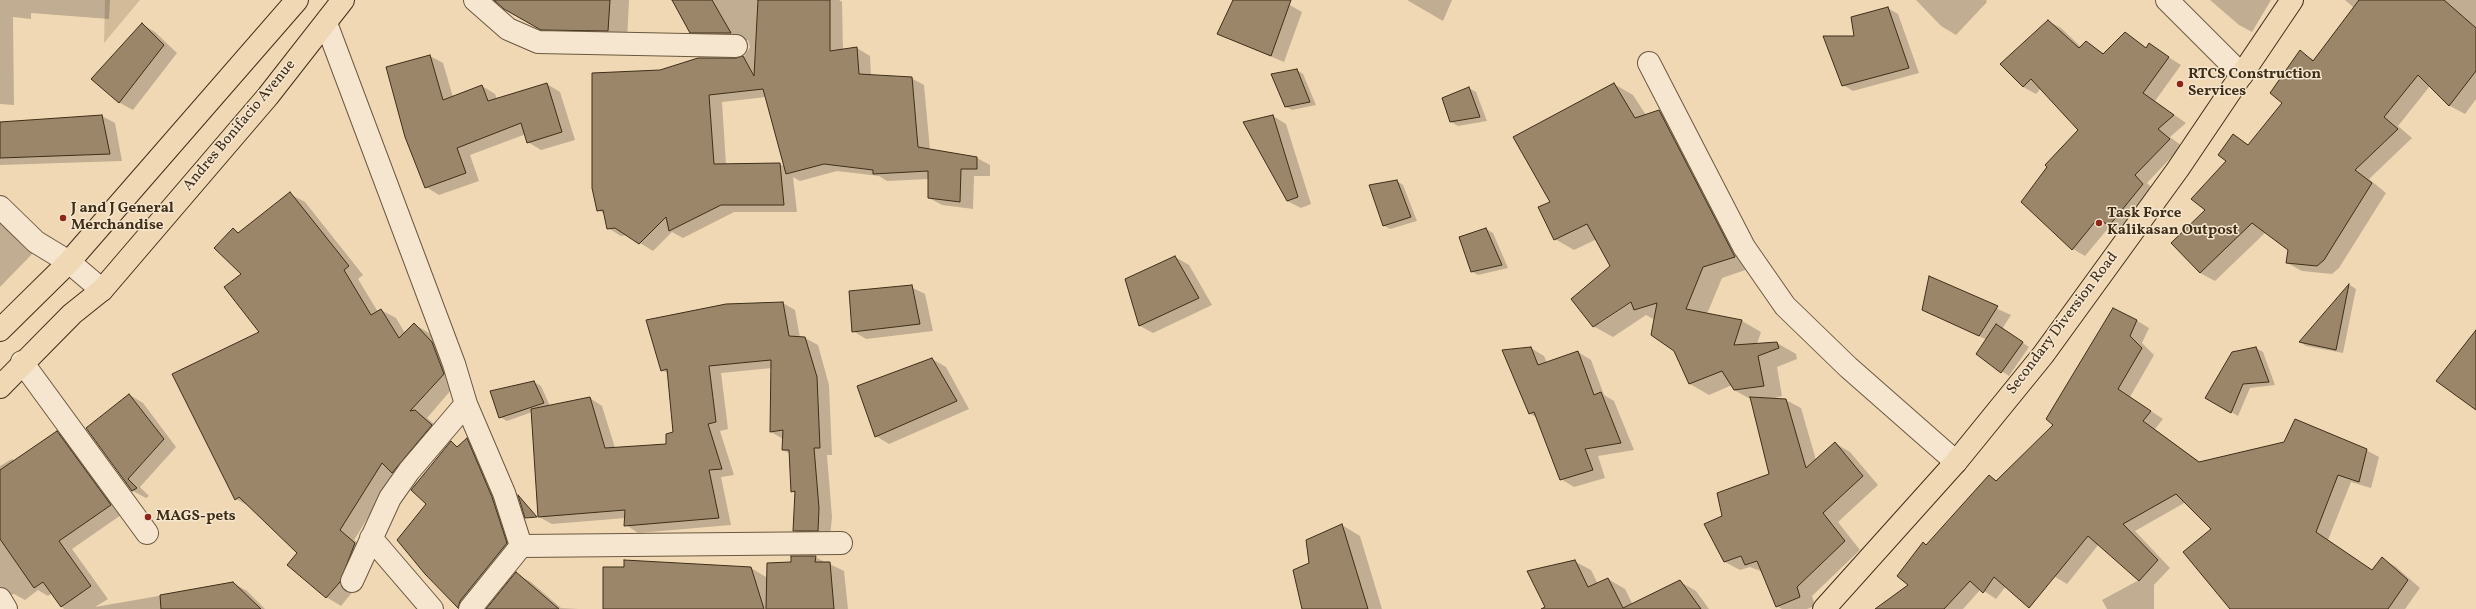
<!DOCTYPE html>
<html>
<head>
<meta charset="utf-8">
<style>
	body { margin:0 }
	canvas { display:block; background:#f1d8b5 }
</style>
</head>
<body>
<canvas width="2476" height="609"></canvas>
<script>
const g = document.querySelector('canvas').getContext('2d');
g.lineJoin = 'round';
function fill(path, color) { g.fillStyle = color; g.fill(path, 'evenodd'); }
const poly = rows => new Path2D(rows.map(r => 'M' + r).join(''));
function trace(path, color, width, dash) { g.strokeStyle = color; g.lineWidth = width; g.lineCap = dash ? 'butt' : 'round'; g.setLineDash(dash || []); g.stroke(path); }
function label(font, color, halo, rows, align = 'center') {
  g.font = font + ' Vollkorn,serif'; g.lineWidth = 3; g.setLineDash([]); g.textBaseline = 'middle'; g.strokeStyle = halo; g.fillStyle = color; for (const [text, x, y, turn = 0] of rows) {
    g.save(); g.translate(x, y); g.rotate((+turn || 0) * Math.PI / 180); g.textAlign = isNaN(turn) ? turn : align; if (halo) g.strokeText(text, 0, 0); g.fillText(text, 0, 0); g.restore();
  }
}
const green = poly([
	[105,0,140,0,104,43]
]);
const shadow = poly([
	[0,0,110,0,109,19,31,13,31,19,13,17,14,105,0,104],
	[495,0,629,0,627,41,553,37,505,8],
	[673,0,839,0,842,2,843,51,857,48,870,56,871,76,911,78,924,85,930,150,977,158,990,165,990,176,974,176,973,209,942,205,929,198,929,179,887,181,879,176,837,171,800,181,793,177,797,212,734,212,683,238,672,232,653,251,627,235,621,236,608,228,605,214,598,210,660,71,736,59,743,58,750,47,748,40,704,40,691,32],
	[766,97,785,167,779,164,726,165,722,102],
	[1234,0,1281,0,1302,12,1284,62,1218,34],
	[1407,0,1452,0,1443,21],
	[1916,0,1986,0,1987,2,1956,35,1941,26],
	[2210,0,2271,0,2252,32,2239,25],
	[2345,0,2476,0,2476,99,2465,114,2450,106,2430,86,2398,126,2412,138,2369,179,2386,193,2339,268,2332,274,2302,271,2287,263,2289,250,2266,232,2215,281,2200,273,2172,243,2206,210,2227,161,2233,136,2249,145,2283,102,2300,52,2314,60,2354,8],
	[1888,8,1898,14,1919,73,1853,91,1843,85,1855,37],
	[2048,21,2061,28,2081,47,2086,42,2105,54,2125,34,2147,48,2149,45,2181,65,2155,101,2186,123,2170,137,2182,146,2147,183,2155,191,2122,233,2110,226,2085,256,2073,249,2080,130,2041,88,2036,94,2023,87],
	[142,24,155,32,177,53,133,110,120,103,93,79],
	[430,56,443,63,453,97,482,86,495,94,497,99,547,84,560,92,575,140,541,150,528,142,526,134,470,155,479,181,439,195,426,187],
	[1297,70,1303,74,1316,105,1292,110,1285,106],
	[1614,84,1633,95,1646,115,1659,111,1678,122,1754,267,1722,278,1707,314,1742,321,1761,332,1757,344,1777,343,1796,354,1797,359,1777,367,1782,396,1771,399,1786,400,1801,408,1816,460,1835,443,1850,452,1878,485,1838,522,1860,550,1812,596,1815,606,1807,609,1782,609,1777,606,1763,572,1750,567,1740,570,1725,562,1723,517,1770,475,1752,400,1734,390,1732,385,1709,395,1690,384,1675,351,1655,320,1646,315,1613,337,1593,326,1612,266,1597,239,1574,250,1555,239,1551,203],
	[1634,298,1635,300,1599,324,1599,321],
	[1469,88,1476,92,1487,121,1458,126,1451,122,1443,99],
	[102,116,115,123,122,161,0,165,0,123],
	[1273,116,1286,124,1311,204,1301,208,1287,201],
	[1397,181,1403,185,1417,221,1390,229,1383,225],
	[290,194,305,202,363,275,358,279,378,312,381,310,396,318,405,333,414,324,429,333,447,351,458,382,427,418,446,434,395,474,354,540,370,553,354,590,341,606,326,597,298,553,250,507,236,499,260,332,243,274,233,229,240,233],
	[0,209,34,252,0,287],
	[1486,229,1493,233,1508,268,1478,275,1471,271],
	[1175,257,1189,265,1212,305,1153,333,1140,326,1126,280],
	[1929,278,2011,315,2002,329,2029,347,2009,376,1977,354,1987,340,1923,309],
	[2350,285,2356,289,2343,353,2306,346,2300,342],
	[911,287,925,294,933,331,866,339,853,331],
	[783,303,795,310,800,338,805,338,818,345,829,385,832,455,827,455,832,517,830,537,807,538,794,530,796,494,792,491,791,454,783,450,783,439,771,432,772,368,721,373,728,429,720,431,734,475,721,477,731,525,638,533,626,525,626,518,552,524,539,517,532,412,507,421,500,417,534,382,541,386,550,406,590,398,602,406,615,448,667,445,674,433,669,374,662,370],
	[2136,320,2149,328,2142,343,2154,355,2130,397,2163,419,2155,429,2201,463,2366,450,2379,457,2371,488,2351,482,2328,540,2373,571,2382,559,2395,566,2420,588,2405,609,2231,609,2213,529,2186,502,2135,531,2170,568,2154,585,2154,609,2107,609,2102,600,2139,580,2099,544,2067,584,2052,575,2032,605,2006,586,1996,599,1981,589,1963,609,1877,609,1909,585,1926,546,1989,476,1998,481,2055,425],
	[1531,348,1544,356,1547,363,1578,352,1591,360,1604,395,1614,401,1634,450,1598,456,1605,478,1574,487,1561,479,1537,418,1529,413],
	[2256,348,2263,352,2275,385,2250,388,2238,416,2207,397],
	[932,359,946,367,969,409,889,444,876,436],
	[130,395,143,403,176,447,140,487,149,496,146,498,133,491,87,428],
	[57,432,71,440,124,513,72,549,108,599,95,607,233,583,247,591,265,609,64,609,52,593,48,596,38,590,25,600,14,594,7,596,0,609,0,466,12,459,15,461],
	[467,440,483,449,523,553,462,609,425,574,451,443,459,447],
	[1342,525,1360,536,1382,609,1303,609,1310,564],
	[815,557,844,571,848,609,604,609,751,568,766,577,767,582,792,563],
	[1574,561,1591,570,1598,584,1608,579,1625,589,1633,605,1679,581,1696,591,1709,609,1547,609],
	[516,574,531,582,561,608,579,609,487,609]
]);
const building = poly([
	[494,0,610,0,608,31,541,30,504,9,494,0],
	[672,0,712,0,731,33,690,33,672,0],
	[758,0,830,0,830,51,857,47,859,74,912,77,918,147,977,157,977,169,961,169,960,202,928,198,928,171,873,174,873,170,824,164,786,174,763,89,709,95,714,164,780,163,784,205,721,205,669,231,666,217,639,244,615,228,607,229,603,210,597,211,592,188,592,73,660,70,698,58,736,58,743,56,754,76,758,0],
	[1233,0,1291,0,1271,56,1217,34,1233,0],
	[2359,0,2444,0,2476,28,2476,71,2449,106,2418,75,2384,117,2398,129,2355,170,2372,183,2324,260,2317,266,2286,263,2288,250,2252,223,2200,273,2171,243,2205,210,2191,199,2226,161,2218,155,2233,134,2248,145,2282,103,2270,93,2300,50,2313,61,2359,0],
	[1888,7,1909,68,1842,86,1823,36,1854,36,1851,17,1888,7],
	[2048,20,2079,48,2086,41,2103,54,2125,32,2146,48,2149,43,2169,57,2143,93,2174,115,2158,129,2170,139,2135,175,2143,184,2109,226,2098,218,2072,250,2021,202,2047,167,2045,165,2078,130,2031,79,2023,87,2000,64,2048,20],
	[142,23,164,45,119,103,91,79,142,23],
	[430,55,443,100,482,85,488,101,547,83,562,132,527,143,521,123,457,148,466,173,425,188,405,137,386,67,430,55],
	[1297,69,1310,102,1285,107,1271,74,1297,69],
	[1614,83,1635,118,1659,110,1735,257,1703,267,1686,309,1742,320,1734,345,1777,342,1779,348,1758,356,1764,386,1734,390,1722,371,1689,384,1674,351,1651,335,1657,303,1634,310,1631,302,1593,327,1571,299,1610,266,1587,224,1554,240,1538,207,1550,202,1513,137,1614,83],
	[1469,87,1480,117,1450,122,1442,98,1469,87],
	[102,115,110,154,0,158,0,122,102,115],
	[1273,115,1298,197,1287,201,1243,122,1273,115],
	[1397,180,1411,217,1383,226,1369,185,1397,180],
	[290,192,349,266,344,270,371,315,381,309,399,338,414,323,432,342,444,374,410,411,415,410,432,425,392,473,382,463,340,530,355,543,340,582,326,598,287,565,297,553,239,497,235,500,172,374,259,332,224,287,241,274,214,248,233,228,238,233,290,192],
	[1486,228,1502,265,1471,272,1459,237,1486,228],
	[1175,256,1199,298,1139,326,1125,279,1175,256],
	[1929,276,1998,306,1979,336,1922,310,1929,276],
	[2349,284,2336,350,2299,342,2349,284],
	[912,285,920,324,852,332,849,291,912,285],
	[783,302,789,336,805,337,817,377,820,448,814,448,819,508,818,531,793,531,795,491,791,492,789,450,782,450,783,430,770,432,771,360,709,366,716,422,708,424,722,469,709,470,719,518,624,526,625,510,538,517,531,409,590,397,605,448,666,444,666,434,673,432,667,369,661,371,646,320,726,304,783,302],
	[2113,308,2137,320,2130,336,2142,348,2118,389,2151,411,2143,421,2199,462,2284,442,2295,419,2367,449,2359,482,2338,475,2316,532,2372,570,2382,557,2408,580,2388,609,2230,609,2183,552,2211,529,2176,494,2123,524,2158,560,2139,581,2088,536,2029,608,1994,577,1983,593,1970,581,1944,609,1875,609,1908,585,1897,576,1923,542,1926,545,1989,475,1996,481,2053,425,2046,419,2113,308],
	[1996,324,2023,342,2001,373,1976,354,1996,324],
	[2476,330,2476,410,2436,381,2476,330],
	[1531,347,1538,365,1578,351,1594,395,1601,392,1621,443,1585,449,1593,470,1560,480,1534,412,1529,414,1502,350,1531,347],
	[2256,347,2269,382,2243,384,2231,413,2205,398,2232,352,2256,347],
	[932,358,957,401,875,437,857,386,932,358],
	[534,381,544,403,499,418,490,391,534,381],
	[129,394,164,439,128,479,137,488,132,491,86,428,129,394],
	[1750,397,1786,399,1806,468,1835,442,1863,476,1823,513,1845,541,1797,587,1800,597,1776,607,1757,561,1745,565,1741,556,1724,562,1704,524,1722,516,1717,493,1769,474,1750,397],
	[57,431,111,505,59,541,91,586,61,607,43,582,34,588,0,539,0,470,57,431],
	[467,438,492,497,507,543,460,601,458,608,425,574,397,540,426,504,411,490,451,441,457,447,467,438],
	[518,495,537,517,525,518,518,495],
	[1342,524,1368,609,1302,609,1293,570,1309,563,1306,540,1342,524],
	[791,556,816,556,815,562,830,562,834,609,766,609,767,563,791,562,791,556],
	[624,560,751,567,764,609,603,609,603,567,624,567,624,560],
	[1575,560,1588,587,1608,578,1623,608,1680,580,1701,609,1541,609,1545,607,1527,571,1575,560],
	[516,572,559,609,486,609,516,572],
	[233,582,261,609,161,609,160,595,233,582]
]);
const minor = poly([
	[475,0,508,29,538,42,736,46],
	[2167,0,2242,75],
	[326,23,454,364,466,404,504,493,521,546,841,543],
	[1649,63,1744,247,1785,306,1848,367,1956,462],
	[0,207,36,242,69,262,102,290],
	[22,362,147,533],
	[371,538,432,609],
	[352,581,390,498,409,471,466,404],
	[0,599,6,609],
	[470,609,521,546]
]);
const major = poly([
	[1824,609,1956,462,2043,355,2178,169,2292,0]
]);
const highway = poly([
	[0,330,69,262,297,0],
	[0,387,72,314,102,290,268,96,343,0]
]);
const markers = [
	[2180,84,4,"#8f2418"],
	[63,218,4,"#8f2418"],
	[2099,223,4,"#8f2418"],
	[148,517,4,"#8f2418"]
];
const poiNames = [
	["RTCS Construction",2188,75],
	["Services",2188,92],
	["J and J General",71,209],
	["Merchandise",71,226],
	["Task Force",2107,214],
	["Kalikasan Outpost",2107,231],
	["MAGS-pets",156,517]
];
const streetNames = [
	["Andres Bonifacio Avenue",240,126,-50],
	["Secondary Diversion Road",2063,324,-53]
];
fill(green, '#d3bb9a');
fill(shadow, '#0003');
fill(building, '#9b866a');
trace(building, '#3e2e18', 1);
trace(minor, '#6b583f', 24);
trace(major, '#3e2e18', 24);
trace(highway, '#3e2e18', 24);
trace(minor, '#f6e6cf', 22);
trace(major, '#f1d8b5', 22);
trace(highway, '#f1d8b5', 22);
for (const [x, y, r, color] of markers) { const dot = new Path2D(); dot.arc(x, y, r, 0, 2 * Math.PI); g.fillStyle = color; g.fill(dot); trace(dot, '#f6e6cf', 1.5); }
label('bold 15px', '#3e2e18', '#f6e6cf', poiNames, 'left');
label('15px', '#3e2e18', '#f6e6cf', streetNames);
</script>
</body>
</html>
